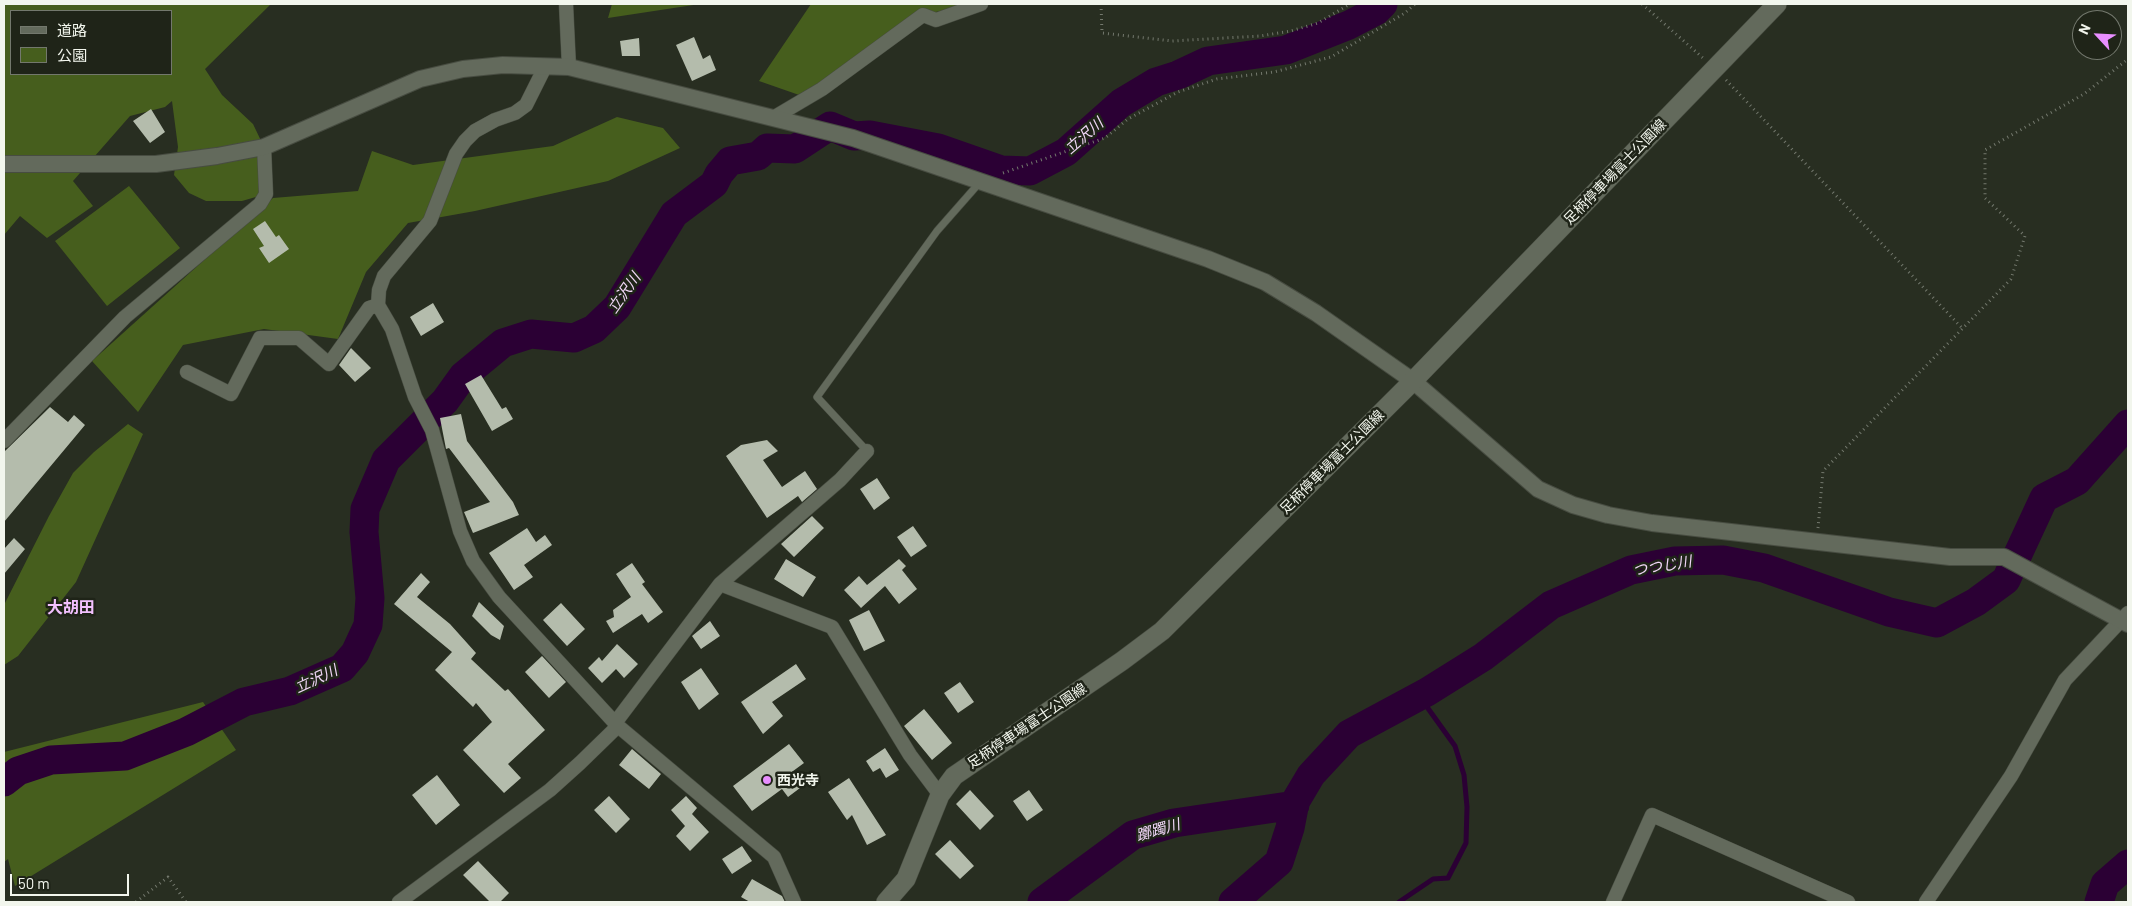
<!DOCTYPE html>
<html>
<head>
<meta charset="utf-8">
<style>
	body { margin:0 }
	#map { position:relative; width:2132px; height:906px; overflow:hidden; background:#282e21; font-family:Barlow,"Noto Sans JP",sans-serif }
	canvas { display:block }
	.frame { position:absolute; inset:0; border:5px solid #f2f6ed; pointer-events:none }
	.legend { position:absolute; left:10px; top:10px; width:162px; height:65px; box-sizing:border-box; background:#1f2418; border:1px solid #73786d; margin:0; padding:6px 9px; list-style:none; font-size:15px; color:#f2f6ed }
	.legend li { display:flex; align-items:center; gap:10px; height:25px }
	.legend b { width:25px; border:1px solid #73786d }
	.north { position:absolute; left:2072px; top:10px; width:50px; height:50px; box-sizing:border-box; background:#1f2418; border:1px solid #73786d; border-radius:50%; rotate:295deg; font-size:14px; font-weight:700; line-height:20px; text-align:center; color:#f2f6ed }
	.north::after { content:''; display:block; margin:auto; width:18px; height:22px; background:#e88eff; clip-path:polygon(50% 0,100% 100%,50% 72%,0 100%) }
	.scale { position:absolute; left:10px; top:874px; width:119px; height:22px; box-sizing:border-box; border:2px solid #f2f6ed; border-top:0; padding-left:6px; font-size:15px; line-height:18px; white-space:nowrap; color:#f2f6ed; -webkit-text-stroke:4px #1f2418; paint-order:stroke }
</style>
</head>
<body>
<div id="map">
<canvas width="2132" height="906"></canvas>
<div class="frame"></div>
<ul class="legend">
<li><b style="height:6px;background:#636a5c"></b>道路</li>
<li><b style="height:14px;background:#465e1d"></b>公園</li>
</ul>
<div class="north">N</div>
<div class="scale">50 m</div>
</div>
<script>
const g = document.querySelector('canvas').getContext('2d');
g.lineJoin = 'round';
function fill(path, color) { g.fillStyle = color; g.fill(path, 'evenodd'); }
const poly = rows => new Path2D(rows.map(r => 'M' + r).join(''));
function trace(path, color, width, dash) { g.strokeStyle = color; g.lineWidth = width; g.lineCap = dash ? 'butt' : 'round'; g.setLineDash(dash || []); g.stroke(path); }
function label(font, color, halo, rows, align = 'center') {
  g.font = font + ' Barlow,"Noto Sans JP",sans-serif'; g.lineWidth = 5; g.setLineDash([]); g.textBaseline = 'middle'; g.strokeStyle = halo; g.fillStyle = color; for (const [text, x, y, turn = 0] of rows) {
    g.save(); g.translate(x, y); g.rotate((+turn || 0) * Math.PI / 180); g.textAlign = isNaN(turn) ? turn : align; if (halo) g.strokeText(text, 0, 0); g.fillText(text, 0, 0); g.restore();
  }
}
const green = poly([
	[4,4,271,4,205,69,222,95,253,124,264,147,266,194,242,201,206,201,189,193,174,175,178,147,172,101,165,107,130,116,73,181,93,206,47,238,20,216,4,235],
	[11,11,171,11,171,74,11,74],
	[612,4,700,4,608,18],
	[811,4,975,4,921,15,802,96,759,81],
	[617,117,663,128,680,148,608,181,475,211,408,223,366,272,338,339,264,329,183,345,138,412,92,361,273,198,358,191,372,151,413,165,553,146],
	[129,186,180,248,107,306,55,241],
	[128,424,143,434,76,582,18,656,4,665,4,605,49,516,73,473,94,452],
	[203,702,236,750,15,886,8,859,4,862,4,752]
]);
const stream = poly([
	[1399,902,1433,879,1448,878,1466,843,1467,807,1464,775,1455,746,1427,707,1427,692]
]);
const river = poly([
	[4,782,18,771,51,760,125,756,186,732,244,702,290,691,342,668,355,653,368,625,370,598,364,532,365,509,386,460,445,401,463,376,503,343,531,334,574,338,594,329,617,307,674,214,714,184,719,174,730,161,758,156,767,148,795,149,830,126,854,136,870,135,938,148,1001,170,1030,171,1066,152,1121,103,1156,82,1178,75,1208,61,1286,50,1349,25,1376,11,1383,4],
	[1042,902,1133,835,1174,823,1295,805],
	[1233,902,1279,862,1290,828,1295,802,1311,775,1349,734,1427,692,1483,657,1551,605,1631,570,1675,561,1723,560,1764,568,1889,612,1937,623,1976,602,2006,580,2044,498,2077,481,2128,424],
	[2099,902,2105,884,2128,864]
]);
const building = poly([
	[694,37,703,59,710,55,716,70,692,81,676,45],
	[639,38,640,56,622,56,620,41],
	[151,109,165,132,150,143,133,121],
	[265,221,276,237,279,235,289,249,269,263,259,248,264,246,253,229],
	[433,303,444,322,421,336,410,317],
	[351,348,371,368,355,382,339,365],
	[481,375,502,409,506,407,513,419,492,431,465,384],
	[50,407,68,422,74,415,85,425,4,522,4,452],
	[461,414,467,441,513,502,519,515,473,533,464,512,490,502,449,448,446,449,440,418],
	[767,440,778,451,763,460,782,487,805,471,817,489,802,502,798,496,767,518,726,456,741,445],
	[877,478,890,498,874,510,860,489],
	[812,516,824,528,794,557,781,544],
	[913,526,927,546,911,557,897,537],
	[527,528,536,542,545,535,552,545,524,565,533,577,514,590,489,553],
	[14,538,25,549,4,574,4,549],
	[786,559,816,577,803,597,774,579],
	[899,559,906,566,902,570,917,589,899,604,885,586,861,608,844,590,859,576,867,585],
	[632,563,645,582,642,584,663,612,648,623,642,614,613,633,606,621,614,617,613,610,631,597,616,574],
	[421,573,430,582,417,597,450,624,476,653,471,659,505,691,508,689,545,730,508,764,521,778,504,793,463,750,492,722,476,703,473,707,435,670,452,652,394,604],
	[479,602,504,626,500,640,491,635,472,616],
	[561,603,585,629,567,646,543,620],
	[869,610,885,641,864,651,849,620],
	[710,621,720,636,701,649,692,636],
	[617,644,638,664,624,678,616,669,602,683,588,668,599,657,602,661],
	[542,656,566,682,549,698,525,672],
	[796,664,806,679,772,702,783,716,763,734,741,702],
	[701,668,719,694,699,710,681,682],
	[960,682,974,702,958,713,944,693],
	[924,709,952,743,932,760,904,726],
	[789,744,804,763,789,774,800,788,788,797,782,789,752,811,733,786],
	[885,748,899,770,886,778,880,768,873,772,866,761],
	[632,749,661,774,649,789,619,765],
	[437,775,460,805,436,825,412,795],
	[849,778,886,835,867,845,852,815,847,820,828,792],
	[970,790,994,816,980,830,956,804],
	[1029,790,1043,810,1027,821,1013,801],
	[609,796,630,819,616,833,594,810],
	[686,796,697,808,692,814,709,832,690,851,676,836,685,826,671,810],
	[950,840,974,866,960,879,935,854],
	[742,846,752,861,732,874,722,859],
	[478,861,509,893,500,902,490,902,463,875],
	[752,879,782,896,785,902,750,902,741,897]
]);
const path = poly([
	[1101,4,1102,33,1172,41,1260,36,1291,31,1318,23,1350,4],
	[1642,4,1703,58],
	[1726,80,1962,328],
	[1003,173,1105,138,1128,119,1178,92,1217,79,1274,72,1331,57,1405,13,1415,4],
	[1818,528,1823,471,2011,279,2025,236,1985,198,1985,150,2084,94,2128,59],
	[136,902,168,877,186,902]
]);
const service = poly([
	[867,451,817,397,937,231,981,181]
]);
const minor = poly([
	[566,4,569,67],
	[545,67,526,105,515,113,495,120,475,131,465,141,456,154,430,221,384,276,379,290,378,305,392,329,415,397,432,430,460,531,473,561,499,597,615,723],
	[773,118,822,89,923,15,936,20,981,4],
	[187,372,231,394,260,338,299,338,329,364,369,308,378,305],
	[4,441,125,317,260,204,266,194,264,147],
	[720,584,840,480,867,451],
	[618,726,774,857,794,902],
	[399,902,550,790,580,763,618,726,615,723,720,584,832,627,910,755,940,795],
	[1613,902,1652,815,1848,902],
	[1926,902,2011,776,2065,680,2128,613]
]);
const tertiary = poly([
	[4,164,156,164,217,156,264,147,420,79,463,69,503,65,569,67,853,138,1208,259,1265,282,1316,313,1413,381,1538,489,1573,505,1608,515,1652,523,1950,557,2004,557,2128,624]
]);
const secondary = poly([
	[886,902,906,879,940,795,954,776,1122,661,1162,631,1413,381,1777,4]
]);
const markers = [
	[767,780,5,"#e88eff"]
];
const streetNames = [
	["足柄停車場富士公園線",1615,172,-46],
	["足柄停車場富士公園線",1332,462,-45],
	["足柄停車場富士公園線",1027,726,-34]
];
const poiNames = [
	["西光寺",777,780]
];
const waterNames = [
	["立沢川",1084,136,-41],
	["立沢川",624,293,-55],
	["つつじ川",1662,566,-9],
	["立沢川",316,679,-25],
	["躑躅川",1158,830,-16]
];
const quarterNames = [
	["大胡田",71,608]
];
fill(green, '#465e1d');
trace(stream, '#2b0034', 5);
trace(river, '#2b0034', 29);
fill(building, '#b4bcac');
trace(service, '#474c41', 8);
trace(minor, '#474c41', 15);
trace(tertiary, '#474c41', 18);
trace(secondary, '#474c41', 20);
trace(path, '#74796e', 3, [1, 4]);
trace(service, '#636a5c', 7);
trace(minor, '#636a5c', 14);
trace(tertiary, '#636a5c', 16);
trace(secondary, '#636a5c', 19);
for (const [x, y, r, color] of markers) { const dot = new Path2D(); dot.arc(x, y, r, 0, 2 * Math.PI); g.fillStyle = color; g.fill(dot); trace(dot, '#1f2418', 2); }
label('14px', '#f2f6ed', '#1f2418', streetNames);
label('bold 14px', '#f2f6ed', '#1f2418', poiNames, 'left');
label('italic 15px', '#f1d7f8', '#1f2418', waterNames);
label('bold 16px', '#f2c0fe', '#1f2418', quarterNames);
</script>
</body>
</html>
